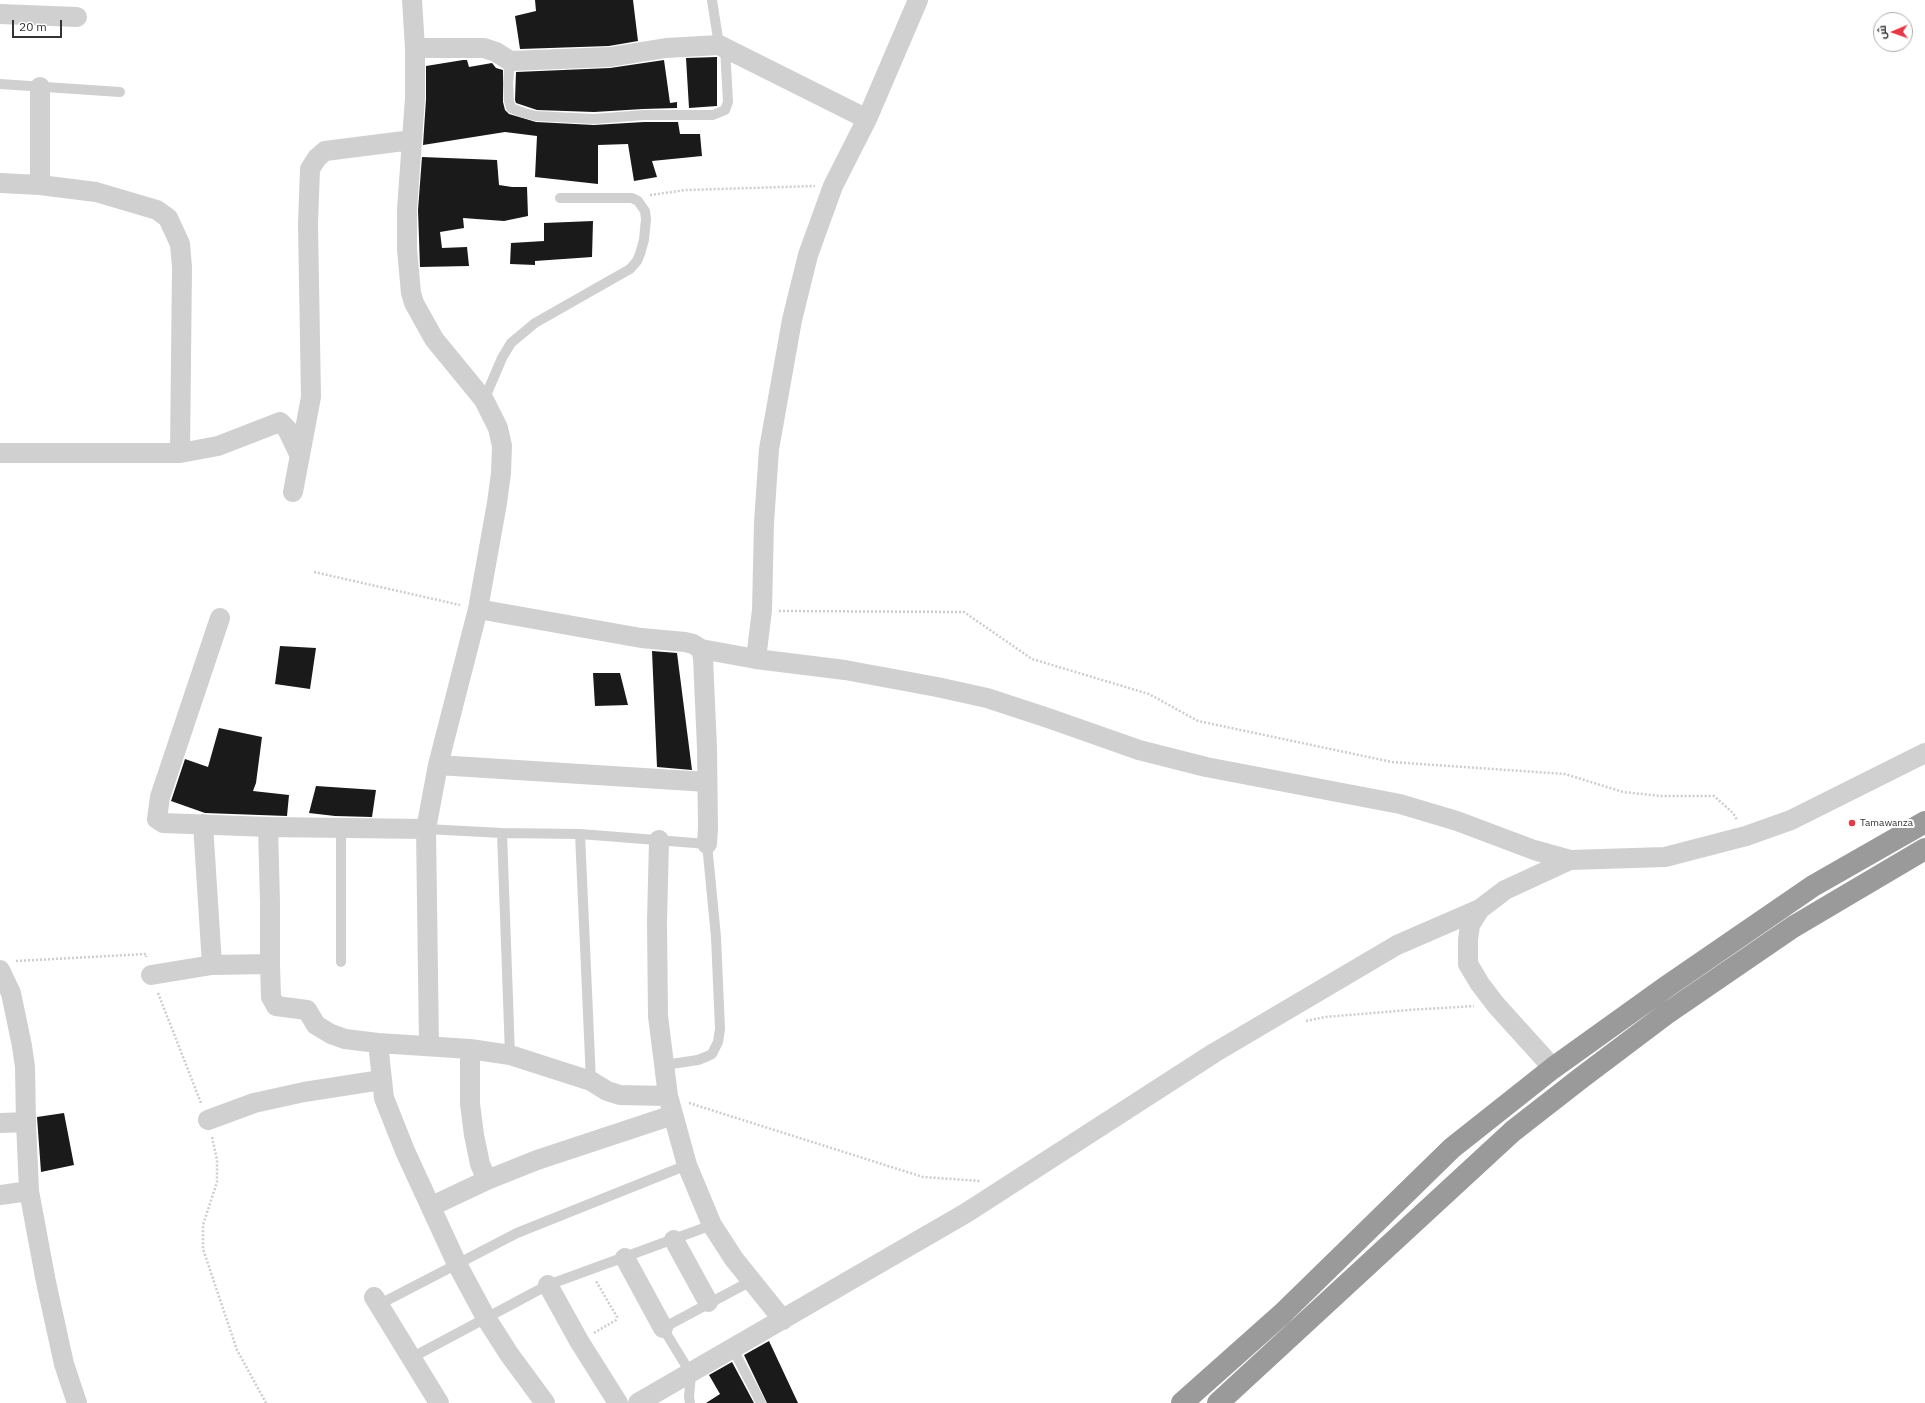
<!DOCTYPE html>
<html>
<head>
<meta charset="utf-8">
<style>
	body { margin:0 }
	#map { position:relative; width:1925px; height:1403px; overflow:hidden; background:#fff; font-family:"IBM Plex Sans",Cairo,sans-serif }
	canvas { display:block }
	.north { position:absolute; left:1873px; top:12px; width:40px; height:40px; box-sizing:border-box; background:#fff; border:1px solid #adadad; border-radius:50%; rotate:268deg; font-size:11px; font-weight:700; line-height:16px; text-align:center; color:#333 }
	.north::after { content:''; display:block; margin:auto; width:14px; height:18px; background:#e63946; clip-path:polygon(50% 0,100% 100%,50% 72%,0 100%) }
	.scale { position:absolute; left:12px; top:20px; width:50px; height:18px; box-sizing:border-box; border:2px solid #333; border-top:0; padding-left:5px; font-size:12px; line-height:14px; white-space:nowrap; color:#333; -webkit-text-stroke:3px #fff; paint-order:stroke }
</style>
</head>
<body>
<div id="map">
<canvas width="1925" height="1403"></canvas>
<div class="north">ش</div>
<div class="scale">20 m</div>
</div>
<script>
const g = document.querySelector('canvas').getContext('2d');
g.lineJoin = 'round';
function fill(path, color) { g.fillStyle = color; g.fill(path, 'evenodd'); }
const poly = rows => new Path2D(rows.map(r => 'M' + r).join(''));
function trace(path, color, width, dash) { g.strokeStyle = color; g.lineWidth = width; g.lineCap = dash ? 'butt' : 'round'; g.setLineDash(dash || []); g.stroke(path); }
function label(font, color, halo, rows, align = 'center') {
  g.font = font + ' "IBM Plex Sans",sans-serif'; g.lineWidth = 4; g.setLineDash([]); g.textBaseline = 'middle'; g.strokeStyle = halo; g.fillStyle = color; for (const [text, x, y, turn = 0] of rows) {
    g.save(); g.translate(x, y); g.rotate((+turn || 0) * Math.PI / 180); g.textAlign = isNaN(turn) ? turn : align; if (halo) g.strokeText(text, 0, 0); g.fillText(text, 0, 0); g.restore();
  }
}
const building = poly([
	[535,0,633,0,638,41,609,46,520,49,515,16,536,11],
	[717,57,717,106,689,108,686,58],
	[463,60,467,60,469,67,492,63,496,68,503,70,503,102,505,110,509,114,536,122,594,125,644,122,678,122,680,134,700,134,702,156,652,161,657,177,634,181,628,144,598,145,598,184,535,177,537,136,505,132,423,145,426,99,426,66],
	[664,60,670,103,677,102,677,108,643,109,594,112,537,110,516,103,515,100,516,72,610,68],
	[422,157,497,160,499,185,512,187,527,187,528,216,504,221,463,218,464,228,440,232,442,248,467,247,469,266,420,267,418,210],
	[593,221,592,257,535,261,535,265,510,264,511,243,544,241,544,223],
	[280,646,316,648,310,689,275,684],
	[652,651,677,653,692,770,657,767],
	[593,673,620,673,628,705,595,706],
	[219,728,262,737,256,783,253,791,289,795,287,816,205,813,171,801,185,759,208,767],
	[316,786,376,790,372,817,335,816,309,813],
	[64,1113,74,1165,41,1172,37,1117],
	[769,1341,798,1403,767,1403,744,1355],
	[732,1362,754,1403,706,1403,720,1394,709,1375]
]);
const path = poly([
	[650,195,686,190,815,186],
	[314,572,460,605],
	[779,611,964,612,1032,659,1149,694,1198,721,1392,762,1565,774,1623,792,1661,796,1714,796,1733,813,1737,820],
	[16,961,146,954,146,957],
	[158,993,201,1103],
	[1306,1021,1325,1017,1409,1010,1474,1006],
	[689,1103,923,1177,981,1181],
	[212,1137,217,1160,217,1182,203,1225,203,1249,237,1350,266,1403],
	[594,1333,616,1320,617,1317,596,1281]
]);
const lane = poly([
	[712,0,719,45],
	[510,61,508,83,509,101,511,108,524,113,536,116,594,119,644,115,713,115,725,110,728,102,725,47],
	[0,84,120,92],
	[484,400,502,358,511,343,535,323,630,269,637,261,640,254,644,240,646,219,645,211,638,201,632,198,560,198],
	[341,829,341,962],
	[426,829,502,833],
	[510,1055,502,833,580,834],
	[591,1081,580,834,707,844,716,937,720,1029,718,1042,712,1054,708,1056,698,1060,664,1065],
	[378,1305,517,1233,687,1165],
	[733,1349,761,1403],
	[411,1358,548,1285,712,1225],
	[690,1403,689,1397,691,1374,663,1328,751,1281]
]);
const street = poly([
	[412,0,415,48,415,98,407,210,407,249,411,293,414,303,434,339,484,400,498,428,502,446,501,473,497,503,478,609,438,765,426,829,429,1046],
	[0,14,77,17],
	[415,48,484,48,496,52,510,61,610,57,666,48,719,45,867,119,833,186,808,255,792,320,769,449,764,523,762,610,756,659],
	[40,87,40,185],
	[867,119,918,0],
	[0,183,40,185,96,192,157,210,168,218,180,244,182,267,180,453],
	[0,453,180,453,218,446,280,422,287,429,299,454],
	[293,492,311,397,308,224,310,169,317,158,325,151,412,140],
	[478,609,641,638,685,642,693,644,701,649,703,658,707,748,708,828,707,844],
	[220,618,160,797,157,819,163,823,268,827],
	[701,649,756,659,845,670,937,687,987,698,1048,718,1139,750,1206,767,1400,804,1457,821,1534,850,1570,860,1665,857,1746,836,1791,820,1925,753],
	[438,765,707,782],
	[203,824,212,965],
	[659,840,657,922,658,1016,668,1096,687,1165,712,1225,734,1259,783,1320],
	[270,964,270,902,268,827,426,829],
	[0,970,11,993,22,1046,25,1067,26,1122,0,1123],
	[151,975,212,965,270,964,271,997,276,1006,307,1010,316,1025,331,1034,345,1039,378,1043],
	[470,1049,470,1104,474,1135,480,1164,487,1180],
	[1553,1068,1496,1005,1480,984,1468,964,1468,940,1470,925,1480,909,1505,890,1570,860],
	[208,1120,254,1103,304,1092,381,1080],
	[26,1122,29,1191],
	[0,1195,29,1191,46,1282,64,1364,77,1403],
	[432,1206,487,1180,537,1160,673,1115],
	[674,1240,708,1302],
	[625,1258,663,1328],
	[548,1285,579,1341,618,1403],
	[374,1297,439,1403],
	[545,1403,509,1354,486,1318,457,1264,405,1151,384,1098,378,1043,470,1049,510,1055,591,1081,607,1091,620,1095,668,1096],
	[638,1403,966,1213,1214,1053,1397,945,1480,909]
]);
const highway = poly([
	[1182,1403,1282,1314,1452,1148,1553,1068,1666,987,1813,886,1925,822],
	[1218,1403,1513,1131,1581,1078,1666,1014,1793,927,1925,849]
]);
const markers = [
	[1852,823,4,"#e63946"]
];
const poiNames = [
	["Tamawanza",1860,823]
];
fill(building, '#1a1a1a');
trace(path, '#cdcdcd', 2.5, [2, 2]);
trace(lane, '#d0d0d0', 10);
trace(street, '#d0d0d0', 20);
trace(highway, '#9a9a9a', 22);
for (const [x, y, r, color] of markers) { const dot = new Path2D(); dot.arc(x, y, r, 0, 2 * Math.PI); g.fillStyle = color; g.fill(dot); trace(dot, '#fff', 1.5); }
label('10px', '#333', '#fff', poiNames, 'left');
</script>
</body>
</html>
